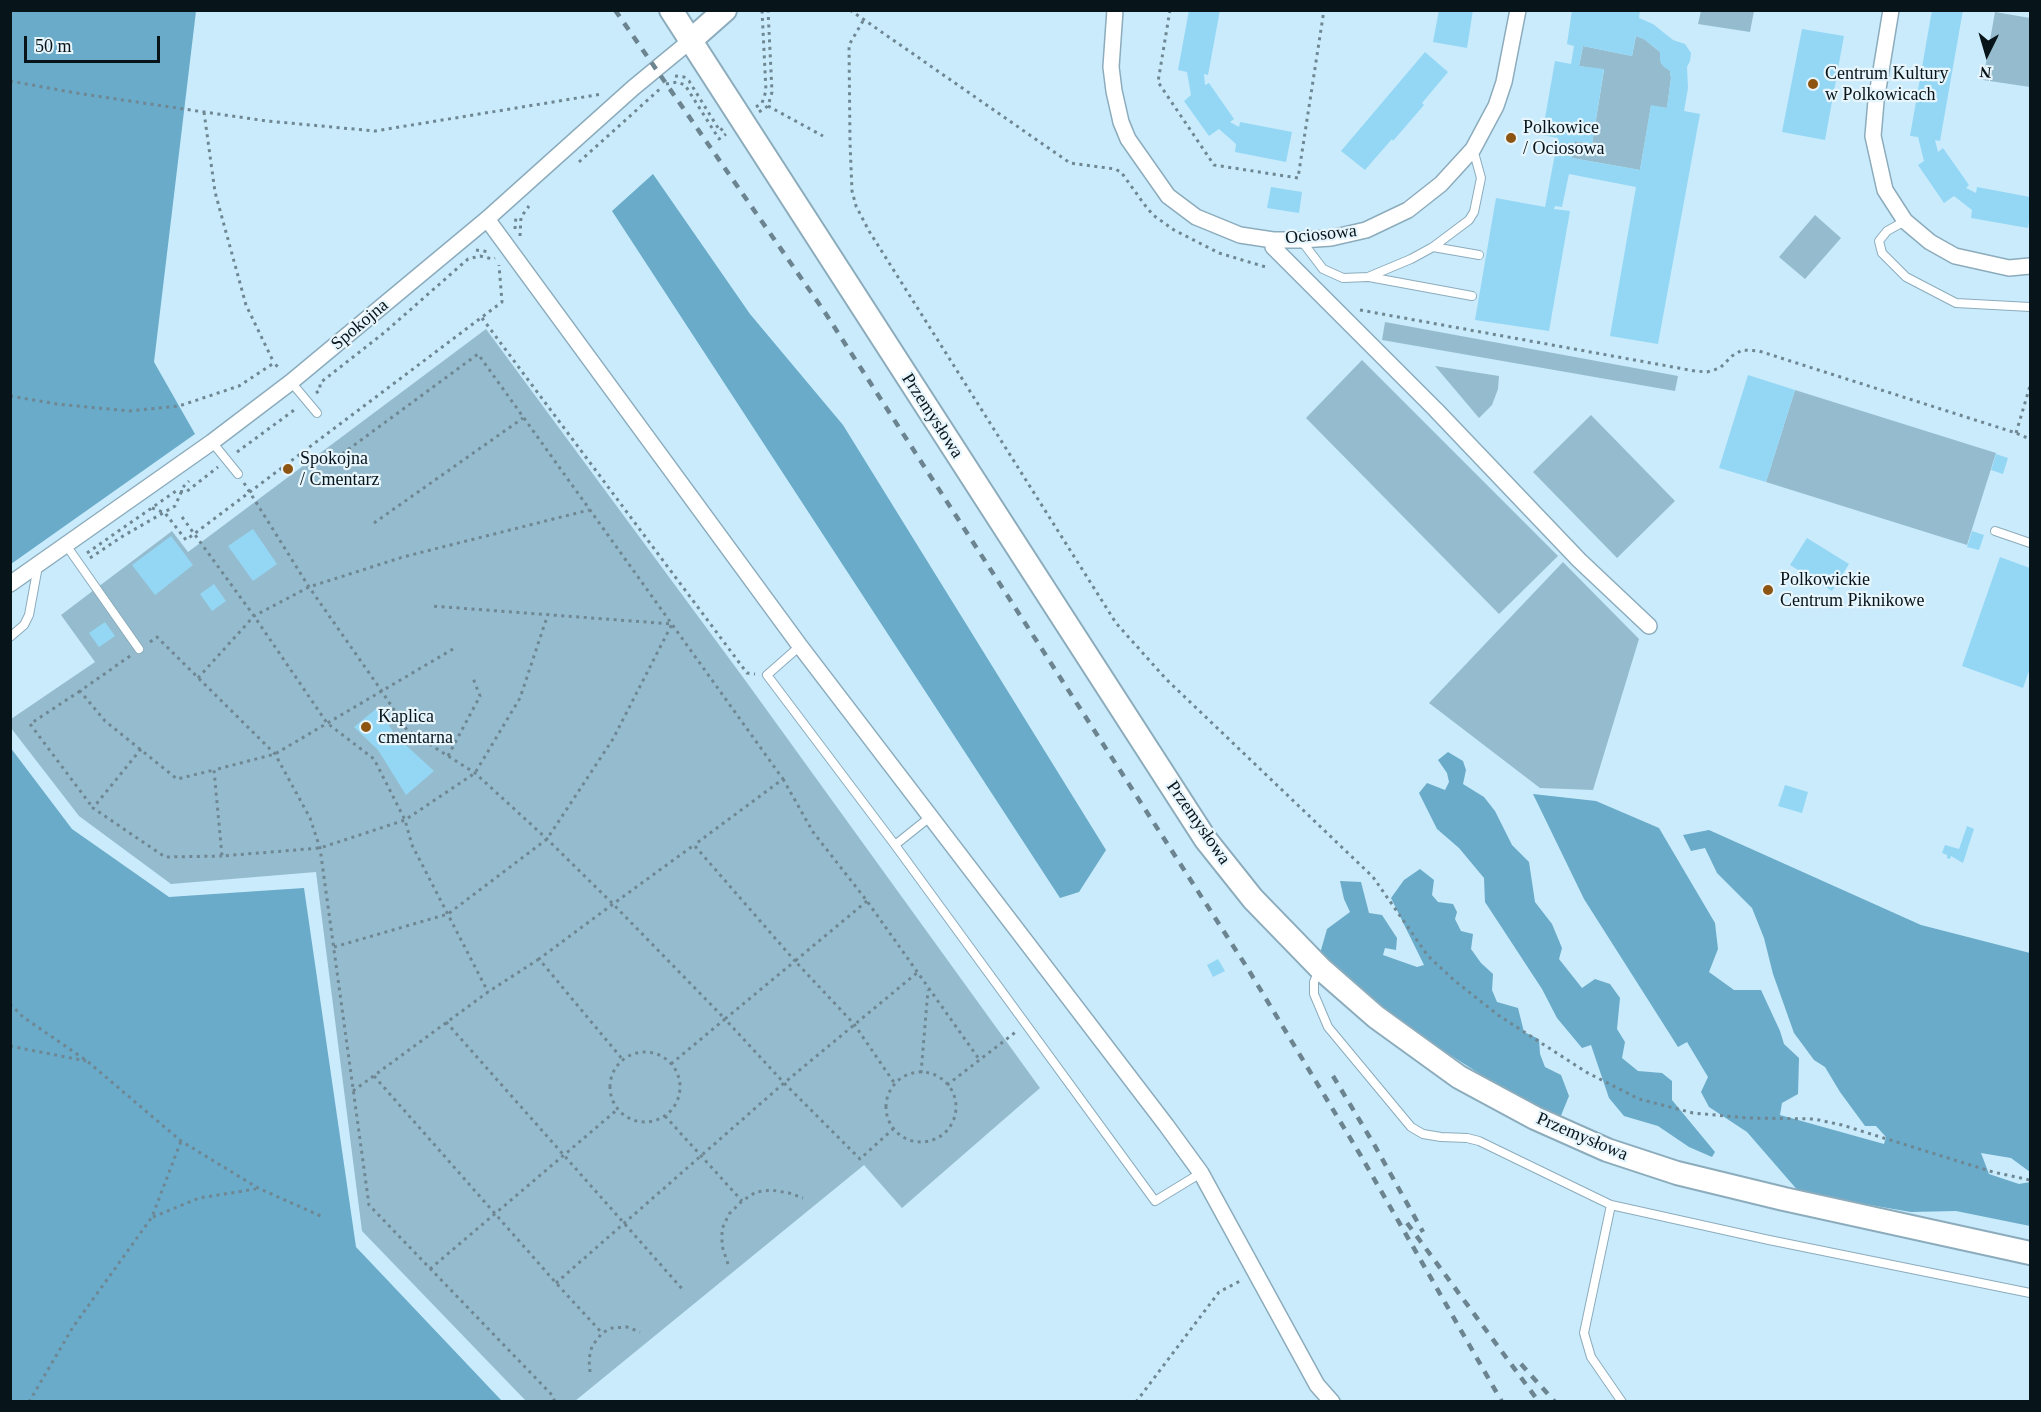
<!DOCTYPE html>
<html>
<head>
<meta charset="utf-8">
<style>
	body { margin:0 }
	#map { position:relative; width:2041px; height:1412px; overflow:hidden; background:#c9ebfc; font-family:"Times New Roman",serif }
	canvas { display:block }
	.frame { position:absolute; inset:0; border:12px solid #071419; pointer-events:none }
	.north { position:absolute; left:1957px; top:24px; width:60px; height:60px; -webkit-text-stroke:4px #e7f5fc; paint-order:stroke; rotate:185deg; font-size:16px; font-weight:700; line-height:24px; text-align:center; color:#071419 }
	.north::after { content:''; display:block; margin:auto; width:21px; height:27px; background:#071419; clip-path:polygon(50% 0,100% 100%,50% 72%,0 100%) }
	.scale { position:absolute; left:24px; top:36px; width:136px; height:27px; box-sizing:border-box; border:3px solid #071419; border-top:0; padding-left:8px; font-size:18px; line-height:21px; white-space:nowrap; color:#071419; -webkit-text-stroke:4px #e7f5fc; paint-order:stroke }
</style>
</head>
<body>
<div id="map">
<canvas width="2041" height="1412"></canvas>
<div class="frame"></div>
<div class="north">N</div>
<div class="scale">50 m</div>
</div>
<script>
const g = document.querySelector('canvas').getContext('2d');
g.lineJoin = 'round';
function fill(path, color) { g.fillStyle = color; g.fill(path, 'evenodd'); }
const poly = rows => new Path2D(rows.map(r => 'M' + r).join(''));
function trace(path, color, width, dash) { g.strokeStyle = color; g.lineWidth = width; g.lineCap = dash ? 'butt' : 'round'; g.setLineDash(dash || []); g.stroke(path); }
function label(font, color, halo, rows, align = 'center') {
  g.font = font + ' "Times New Roman",serif'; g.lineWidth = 4.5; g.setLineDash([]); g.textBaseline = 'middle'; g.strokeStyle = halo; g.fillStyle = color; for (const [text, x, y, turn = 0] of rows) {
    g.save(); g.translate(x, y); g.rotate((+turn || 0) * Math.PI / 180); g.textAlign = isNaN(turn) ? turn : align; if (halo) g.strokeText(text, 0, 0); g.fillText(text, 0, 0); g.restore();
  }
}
const green = poly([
	[1701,11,1754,11,1750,32,1698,24],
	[1995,12,2030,18,2030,87,1983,80],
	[1636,36,1644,39,1660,52,1661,63,1670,71,1671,78,1667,108,1651,106,1640,170,1572,158,1575,141,1592,144,1604,70,1579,66,1583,46,1632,56],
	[1815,215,1841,238,1805,279,1779,257],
	[1385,322,1678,376,1675,391,1382,340],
	[486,329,745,680,1040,1088,902,1208,864,1165,575,1401,526,1401,362,1231,316,872,171,884,79,816,11,728,11,719,95,662,61,615,172,531,188,552],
	[1362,360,1558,556,1499,614,1306,418],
	[1435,366,1499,376,1498,389,1492,405,1479,418],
	[1795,390,1996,453,1967,545,1766,482],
	[1591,415,1675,501,1617,558,1533,472],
	[1563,562,1639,639,1593,790,1540,788,1429,703]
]);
const forest = poly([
	[11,10,196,11,154,362,195,434,11,564],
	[653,174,750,314,843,425,1106,850,1079,892,1060,898,612,211],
	[10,747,72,829,169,897,304,888,356,1247,502,1401,11,1401],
	[1448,752,1463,761,1466,770,1463,784,1484,797,1495,811,1512,845,1529,862,1535,902,1552,924,1562,948,1559,959,1582,988,1595,979,1610,984,1620,998,1617,1029,1625,1042,1622,1058,1638,1071,1662,1073,1672,1081,1672,1100,1715,1152,1712,1157,1689,1147,1658,1126,1624,1116,1609,1098,1591,1045,1582,1048,1557,1018,1542,989,1485,902,1484,878,1459,848,1437,829,1419,793,1427,783,1445,790,1449,782,1447,773,1438,760],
	[1533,794,1596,801,1659,828,1715,923,1718,949,1709,972,1734,990,1761,990,1780,1031,1784,1044,1799,1058,1798,1094,1782,1103,1780,1115,1884,1144,1886,1137,1876,1126,1865,1126,1840,1092,1825,1067,1814,1060,1794,1033,1773,974,1764,938,1752,908,1717,873,1705,848,1691,851,1683,835,1709,830,1921,925,2030,953,2030,1172,2011,1158,1981,1153,1989,1174,2019,1184,2030,1182,2030,1226,1956,1211,1911,1212,1800,1193,1747,1132,1709,1107,1701,1092,1708,1077,1687,1042,1678,1047,1584,899],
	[1420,869,1434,880,1432,895,1438,902,1453,904,1457,912,1455,919,1461,931,1473,934,1471,949,1481,963,1493,974,1492,990,1497,1002,1518,1008,1524,1032,1539,1039,1540,1054,1545,1067,1561,1075,1569,1096,1560,1118,1521,1100,1403,1025,1319,957,1327,929,1350,912,1344,899,1340,881,1361,882,1369,913,1382,915,1397,938,1396,950,1385,948,1383,955,1417,967,1424,965,1391,898,1404,880]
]);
const building = poly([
	[1189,10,1220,10,1208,75,1204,74,1205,85,1209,83,1234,119,1230,122,1239,127,1240,122,1292,132,1286,162,1235,152,1236,144,1219,129,1209,136,1184,101,1191,95,1187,72,1178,70],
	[1439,10,1473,10,1467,48,1433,42],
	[1572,10,1640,10,1639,18,1653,24,1673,40,1685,44,1691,53,1690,61,1687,67,1688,88,1684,111,1700,114,1658,344,1610,336,1636,187,1569,174,1562,207,1555,206,1554,209,1570,211,1549,331,1475,320,1496,198,1545,207,1558,138,1542,135,1555,61,1571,64,1574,46,1567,44],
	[1636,36,1644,39,1660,52,1660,61,1664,67,1670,71,1671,78,1667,108,1651,105,1640,170,1572,158,1575,141,1592,144,1604,69,1579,66,1583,46,1632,56],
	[1932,10,1963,10,1940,141,1935,140,1938,152,1943,148,1969,185,1966,188,1976,193,1977,187,2030,197,2030,215,2028,228,1971,218,1972,210,1954,196,1944,203,1918,165,1924,161,1918,137,1910,136],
	[1802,29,1844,36,1825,140,1782,132],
	[1425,52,1448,72,1422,103,1424,105,1393,141,1392,139,1365,170,1341,151],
	[1271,187,1302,192,1299,213,1267,208],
	[1748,375,1795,390,1766,482,1719,468],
	[1996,454,2008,458,2003,474,1991,470],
	[253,529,277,564,253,581,228,546],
	[1972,531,1984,535,1979,550,1967,547],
	[171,536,193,565,155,595,132,565],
	[1807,538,1849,564,1832,591,1790,565],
	[2000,557,2030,568,2030,668,2023,688,1962,666],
	[214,584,226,601,212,611,200,594],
	[105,622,115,636,99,647,89,633],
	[377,708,396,736,434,771,406,795,378,750,354,727],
	[1785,785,1808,792,1802,813,1778,806],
	[1967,826,1974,829,1963,863,1951,856,1950,859,1947,858,1947,855,1942,853,1945,845,1959,849],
	[1218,959,1225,971,1213,977,1207,965]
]);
const path = poly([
	[850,10,1070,163,1115,169,1121,172,1144,204,1153,215,1174,230,1219,253,1269,268],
	[1170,10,1158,82,1214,165,1298,178,1324,10],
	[863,21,849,45,850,142,852,191,856,206,869,231,1116,623,1166,679,1373,877,1428,956,1455,981,1498,1015,1586,1072,1639,1099,1693,1113,1748,1118,1814,1119,1842,1125,1993,1172,2030,1180],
	[675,76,684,77,689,81,720,131,723,128],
	[10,81,76,93,204,112,267,121,375,131,602,94],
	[666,84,677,82,685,85,719,139,726,134],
	[768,106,823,136],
	[756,107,762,103,766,91,762,10],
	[204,112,215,192,246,305,274,363],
	[759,112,768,106,772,92,768,10],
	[579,162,661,88],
	[515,229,516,215],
	[520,236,521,217,529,206],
	[476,250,490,252],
	[1360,310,1695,371,1707,372,1720,368,1732,356,1742,350,1759,351,2016,433,2030,439],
	[482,318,747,673,755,674],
	[316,393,320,390,320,383,385,332,468,259,480,256,493,259,495,258],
	[10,396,57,404,129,411,179,406,239,386,274,363,280,369],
	[2016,433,2030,386],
	[237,452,297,408],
	[342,454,478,354,783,779,694,845],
	[244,483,309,587,381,690,407,730,475,773,547,839,613,904,725,1019,795,961,694,845,613,904,539,959,623,1060],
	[152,508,165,513,186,540,502,302,499,265],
	[182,517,254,616,327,723,374,759,405,820,412,845,488,992],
	[374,523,523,418],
	[87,553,176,491,186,492,218,467],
	[90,558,123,536,175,506,184,486,189,481],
	[150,642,157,637,275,754,310,818,320,848,369,1205,552,1395,555,1402],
	[453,649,275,754,214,770,222,856,320,848,405,820,475,773,520,698,548,614],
	[130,656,80,691,105,721,177,779,214,770],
	[198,678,254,616,309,587,403,557,589,510],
	[80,691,30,724,93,808],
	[141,749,93,808,165,857,222,856],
	[448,756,480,696,473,678],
	[783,779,813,832,867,901,979,1059],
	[867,901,795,961,854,1024,895,1084],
	[334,947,448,914,547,839,613,739,672,624,432,606],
	[10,1004,23,1017,87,1061,181,1141,258,1188,323,1217],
	[446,1022,684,1291],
	[10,1046,86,1061],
	'610 1087a35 35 0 1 1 70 0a35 35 0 1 1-70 0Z',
	[671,1064,725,1019,784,1083,860,1159,893,1129],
	'886 1107a35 35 0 1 1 70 0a35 35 0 1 1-70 0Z',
	[921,1073,928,990],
	[374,1076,556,1283,602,1333],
	[947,1085,1017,1031],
	[353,1091,488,992,539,959],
	[665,1116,742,1201],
	[153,1217,199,1198,256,1189],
	[728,1264,722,1246,722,1229,729,1214,742,1201,756,1192,771,1190,789,1193,803,1198],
	[430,1269,618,1109],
	[556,1283,784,1083,918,972],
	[590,1372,589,1359,592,1346,602,1333,612,1328,627,1327,640,1332],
	[29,1402,73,1327,152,1217,181,1141],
	[1136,1402,1219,1292,1242,1280]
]);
const lane = poly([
	[1905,221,1887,231,1879,241,1882,253,1906,277,1956,303,2030,307],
	[1301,240,1323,269,1343,278,1368,277,1411,259,1433,247,1469,220,1474,212,1481,178,1473,149],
	[1433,247,1479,255],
	[1369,277,1472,296],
	[291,382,317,413],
	[212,442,238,474],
	[1995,531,2030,543],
	[66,545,139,649],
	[10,637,24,625,29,615,38,566],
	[800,646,767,675,895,845,1155,1201,1201,1173],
	[895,845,930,817],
	[1319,970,1314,982,1314,994,1328,1027,1411,1127,1423,1134,1441,1137,1467,1138,1479,1141,1611,1205,1769,1240,2030,1293],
	[1611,1205,1584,1333,1591,1357,1622,1402]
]);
const street = poly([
	[1115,10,1111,67,1114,91,1121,122,1128,139,1168,196,1196,217,1240,235,1273,240,1301,240,1331,238,1366,230,1408,210,1441,184,1473,149,1496,106,1504,82,1518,10],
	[1891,10,1876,101,1873,136,1885,190,1905,221,1930,242,1955,256,2009,268,2030,266],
	[487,219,800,646,1166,1125,1201,1173,1317,1385,1332,1402],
	[1273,240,1273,247,1436,410,1579,560,1649,626],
	[10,584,212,442,291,382,487,219,633,88,690,41]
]);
const secondary = poly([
	[671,10,1206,840,1253,899,1320,968,1376,1017,1459,1077,1535,1118,1607,1150,1677,1173,1784,1199,2030,1253],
	[690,41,725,10]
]);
const rail = poly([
	[615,10,824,311,1248,969,1361,1156,1502,1402],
	[1333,1076,1375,1146,1423,1232],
	[1407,1223,1539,1402],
	[1521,1364,1555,1402]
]);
const markers = [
	[1813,84,6,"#8e5411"],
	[1511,138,6,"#8e5411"],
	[288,469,6,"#8e5411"],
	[1768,590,6,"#8e5411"],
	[366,727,6,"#8e5411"]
];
const poiNames = [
	["Centrum Kultury",1825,74],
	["w Polkowicach",1825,95],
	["Polkowice",1523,128],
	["/ Ociosowa",1523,149],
	["Spokojna",300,459],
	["/ Cmentarz",300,480],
	["Polkowickie",1780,580],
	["Centrum Piknikowe",1780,601],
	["Kaplica",378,717],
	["cmentarna",378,738]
];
const streetNames = [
	["Ociosowa",1321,235,-6],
	["Spokojna",360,325,-40],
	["Przemysłowa",932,416,57],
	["Przemysłowa",1198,823,55],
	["Przemysłowa",1582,1137,23]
];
fill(green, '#95bcce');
fill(forest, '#69abc9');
fill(building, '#94d7f5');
trace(lane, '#8cacbc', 10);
trace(street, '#8cacbc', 18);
trace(secondary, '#8cacbc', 26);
trace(path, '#6f8793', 3, [3, 4.5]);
trace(lane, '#fff', 8);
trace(street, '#fff', 15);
trace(secondary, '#fff', 22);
trace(rail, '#6c8490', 4.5, [8, 8]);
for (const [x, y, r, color] of markers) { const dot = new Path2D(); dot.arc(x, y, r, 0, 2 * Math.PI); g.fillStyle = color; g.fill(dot); trace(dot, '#e7f5fc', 2); }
label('18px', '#071419', '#e7f5fc', poiNames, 'left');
label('18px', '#071419', '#e7f5fc', streetNames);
</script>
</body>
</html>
